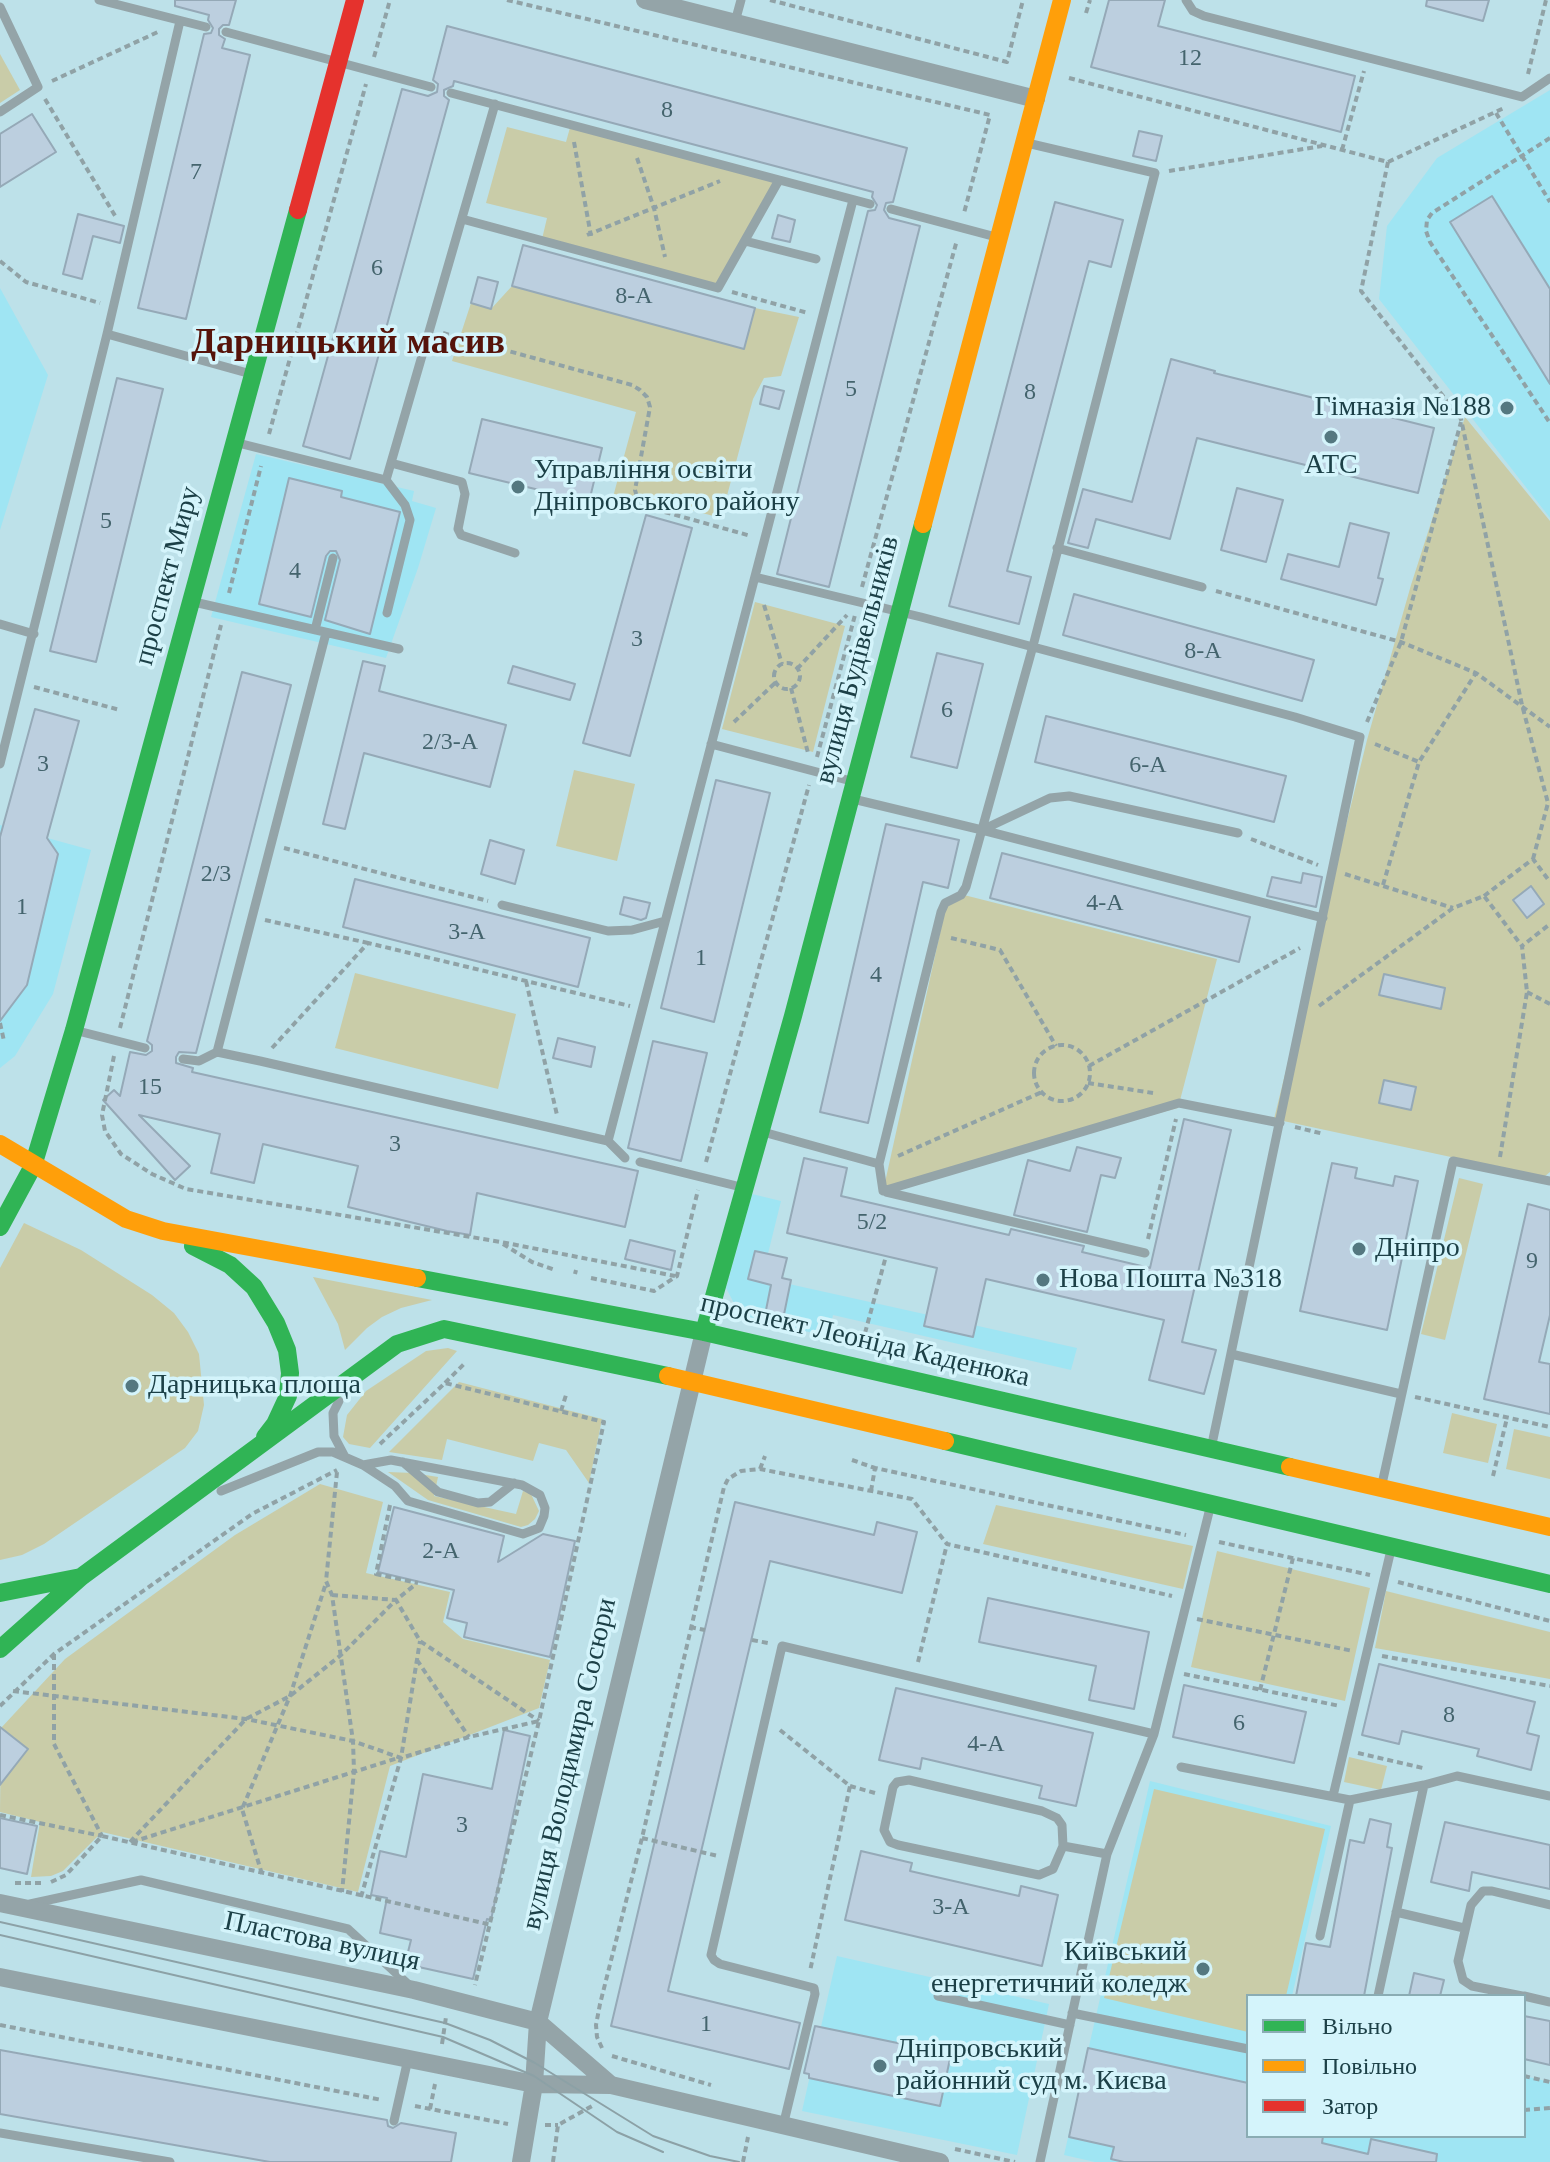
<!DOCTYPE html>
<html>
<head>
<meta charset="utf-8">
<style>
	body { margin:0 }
	#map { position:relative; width:1550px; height:2162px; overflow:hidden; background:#bde1e9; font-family:"Times New Roman",serif }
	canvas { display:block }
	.legend { position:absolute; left:1246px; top:1994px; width:280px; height:144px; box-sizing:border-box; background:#d4f4fb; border:2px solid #8aacb3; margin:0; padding:10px 14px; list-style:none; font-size:24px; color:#1c4047 }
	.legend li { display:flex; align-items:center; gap:16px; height:40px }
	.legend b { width:40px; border:2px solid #8aacb3 }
</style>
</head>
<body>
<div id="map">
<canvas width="1550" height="2162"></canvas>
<ul class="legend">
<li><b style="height:10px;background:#30b455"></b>Вільно</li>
<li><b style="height:10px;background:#ff9f0a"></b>Повільно</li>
<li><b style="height:10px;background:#e5322d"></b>Затор</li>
</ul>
</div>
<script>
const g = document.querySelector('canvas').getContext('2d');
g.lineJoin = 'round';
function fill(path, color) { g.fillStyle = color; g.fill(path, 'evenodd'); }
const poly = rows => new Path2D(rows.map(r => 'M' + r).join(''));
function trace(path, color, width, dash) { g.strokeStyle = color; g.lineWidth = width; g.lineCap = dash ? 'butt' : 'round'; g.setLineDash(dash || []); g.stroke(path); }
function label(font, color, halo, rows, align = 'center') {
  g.font = font + ' "Times New Roman",serif'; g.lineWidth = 7; g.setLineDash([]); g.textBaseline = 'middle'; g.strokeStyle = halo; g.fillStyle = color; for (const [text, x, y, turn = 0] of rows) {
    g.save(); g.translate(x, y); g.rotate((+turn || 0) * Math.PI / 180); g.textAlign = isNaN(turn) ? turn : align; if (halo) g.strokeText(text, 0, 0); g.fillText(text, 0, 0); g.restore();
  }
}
const built = poly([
	[1550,90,1550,518,1379,299,1387,226,1437,158],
	[0,288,48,375,0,530],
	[256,454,414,491,412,501,436,508,418,568,386,658,211,617],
	[0,825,91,850,53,994,15,1056,0,1068],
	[752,1194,781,1201,762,1278,1077,1348,1071,1370,833,1315,828,1336,752,1320,735,1305,726,1288],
	[1150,1781,1331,1826,1292,1996,1248,1996,1248,2136,1524,2136,1524,2076,1550,2082,1550,2162,1095,2162,1064,2155],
	[837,1956,1049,2004,1017,2155,802,2111]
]);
const green = poly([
	[0,54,20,90,0,103],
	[571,124,779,180,720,285,542,239,547,218,486,203,507,127,566,142],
	[512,286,744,349,755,308,799,317,781,376,764,378,753,399,721,518,646,498,613,497,636,412,452,361,471,303,491,309],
	[1465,417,1550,521,1550,1172,1544,1177,1274,1119,1367,740,1411,585],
	[755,602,845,626,813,752,722,729],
	[574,770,635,784,617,861,556,846],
	[964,895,1217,959,1178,1108,884,1187,946,906],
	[355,973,516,1014,498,1089,335,1048],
	[1459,1178,1483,1184,1445,1340,1421,1334],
	[24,1223,81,1250,152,1295,174,1313,188,1332,199,1354,204,1405,198,1431,185,1448,44,1544,22,1555,0,1560,0,1268],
	[313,1277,432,1300,401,1308,382,1317,367,1328,345,1350,338,1324],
	[448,1348,457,1351,370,1448,349,1444,343,1437,347,1415,366,1391,426,1351],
	[459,1382,602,1419,589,1483,566,1450,539,1443,533,1461,447,1439,442,1460,389,1452],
	[1452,1413,1497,1424,1488,1463,1443,1453],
	[1514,1429,1550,1437,1550,1479,1506,1469],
	[388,1472,413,1473,438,1477,434,1496,516,1514,523,1491,531,1494,539,1511,535,1519,528,1525,521,1527,428,1500],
	[320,1484,383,1502,366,1573,450,1592,443,1622,463,1639,550,1660,539,1708,390,1766,358,1892,102,1832,63,1871,51,1876,31,1877,40,1822,0,1812,1,1728,65,1659,235,1535],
	[996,1505,1193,1546,1183,1589,983,1544],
	[1217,1551,1370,1588,1345,1701,1191,1667],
	[1386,1591,1550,1632,1550,1679,1375,1648],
	[1349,1757,1387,1766,1381,1790,1344,1782],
	[1154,1789,1325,1829,1286,1996,1248,1996,1248,2032,1104,1998]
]);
const building = poly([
	[175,0,236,0,229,25,223,25,219,29,219,35,225,39,222,48,250,55,186,319,138,308,204,34,211,33,213,28,208,20,209,15,175,6,175,0],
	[1109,0,1165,0,1158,26,1355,76,1341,132,1091,67,1109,0],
	[1427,0,1489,0,1483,21,1426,6,1427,0],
	[447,26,907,148,893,202,886,203,884,210,889,218,920,226,829,587,777,574,868,211,875,210,877,205,872,197,873,192,454,81,453,86,444,90,444,96,449,100,350,459,303,446,402,89,428,96,437,92,438,84,433,80,447,26],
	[32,114,56,152,0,187,0,134,32,114],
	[1139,131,1162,136,1156,161,1133,156,1139,131],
	[1492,196,1550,289,1550,384,1450,222,1492,196],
	[1055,202,1123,220,1111,267,1089,261,1012,552,1007,571,1031,577,1019,624,949,606,1055,202],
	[78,214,124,226,120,243,93,236,82,279,63,274,78,214],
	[778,215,795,220,790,242,772,238,778,215],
	[523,245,755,308,744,349,512,286,523,245],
	[478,277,498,282,491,309,471,303,478,277],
	[1171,359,1215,371,1214,373,1434,428,1418,493,1197,438,1170,539,1096,519,1088,548,1068,543,1083,489,1132,502,1171,359],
	[117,378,163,389,96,662,50,651,117,378],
	[764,386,784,391,779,409,760,404,764,386],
	[482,419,602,448,589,502,469,473,482,419],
	[289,478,342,491,341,497,400,512,370,634,325,620,340,560,336,551,330,551,326,556,311,617,259,604,289,478],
	[1237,488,1283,500,1266,562,1221,550,1237,488],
	[646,515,692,528,630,756,583,743,646,515],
	[1350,523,1389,533,1378,578,1383,579,1376,605,1281,579,1288,554,1339,567,1350,523],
	[1074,594,1314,660,1302,701,1063,635,1074,594],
	[937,653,983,664,957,768,911,757,937,653],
	[363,661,385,666,379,691,506,725,490,787,364,753,345,829,323,824,363,661],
	[513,666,575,684,570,700,508,683,513,666],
	[242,672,291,685,196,1053,179,1052,176,1057,176,1063,193,1068,192,1072,638,1171,625,1227,477,1193,470,1235,447,1231,348,1207,358,1166,263,1144,254,1183,211,1173,220,1134,139,1115,190,1166,175,1180,103,1100,114,1090,120,1096,130,1052,146,1055,152,1051,152,1045,147,1041,242,672],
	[35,709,79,721,47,838,58,854,27,985,0,1021,0,837,35,709],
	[1046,716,1286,776,1274,822,1035,762,1046,716],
	[716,780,770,793,714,1022,661,1008,716,780],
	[886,824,959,840,948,888,923,882,868,1123,820,1112,886,824],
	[490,840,524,850,515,884,481,874,490,840],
	[1002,853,1250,917,1239,962,990,898,1002,853],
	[1303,873,1322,877,1316,907,1267,896,1272,877,1301,883,1303,873],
	[355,879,590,938,578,987,343,927,355,879],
	[1531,886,1544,904,1527,918,1513,900,1531,886],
	[624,897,650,903,646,918,641,920,620,914,624,897],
	[1384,974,1445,988,1441,1009,1379,995,1384,974],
	[558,1038,595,1047,591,1067,553,1058,558,1038],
	[653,1041,707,1053,681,1161,628,1148,653,1041],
	[1384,1080,1416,1087,1411,1110,1379,1103,1384,1080],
	[1184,1119,1231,1130,1182,1342,1216,1350,1204,1394,1149,1380,1164,1320,986,1279,973,1337,924,1326,937,1268,787,1233,804,1158,847,1168,841,1196,1009,1235,1011,1229,1084,1246,1082,1252,1150,1268,1184,1119],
	[1077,1147,1121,1158,1115,1178,1101,1175,1087,1232,1014,1215,1028,1160,1070,1171,1077,1147],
	[1332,1163,1357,1168,1355,1178,1393,1186,1395,1176,1418,1181,1387,1330,1300,1311,1332,1163],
	[1528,1204,1550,1210,1550,1315,1539,1362,1550,1364,1550,1414,1484,1399,1528,1204],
	[630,1240,675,1251,671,1270,625,1259,630,1240],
	[755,1251,787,1258,782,1278,791,1280,781,1329,763,1325,771,1285,748,1279,755,1251],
	[735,1502,874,1535,877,1522,917,1532,902,1593,770,1561,668,1991,800,2023,789,2069,611,2026,735,1502],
	[394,1507,504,1536,498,1562,543,1534,575,1541,550,1657,464,1637,467,1623,447,1618,454,1590,378,1572,394,1507],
	[988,1598,1149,1632,1134,1709,1089,1700,1096,1666,979,1642,988,1598],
	[1379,1664,1535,1702,1527,1733,1539,1736,1531,1770,1477,1756,1479,1749,1402,1731,1399,1744,1362,1735,1379,1664],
	[1184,1685,1306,1712,1294,1763,1173,1737,1184,1685],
	[896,1688,1093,1733,1076,1806,1039,1798,1042,1786,922,1758,920,1769,879,1760,896,1688],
	[0,1727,28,1749,0,1785,0,1727],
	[504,1730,530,1736,491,1920,487,1919,473,1979,405,1964,411,1940,380,1933,387,1898,371,1895,380,1851,406,1857,423,1774,492,1789,504,1730],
	[0,1818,37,1826,27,1874,0,1868,0,1818],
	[1370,1819,1391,1824,1387,1847,1392,1848,1364,1996,1296,1996,1306,1943,1330,1947,1350,1840,1364,1843,1370,1819],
	[1445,1822,1550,1845,1550,1889,1472,1872,1469,1891,1431,1882,1445,1822],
	[861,1851,912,1863,910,1871,1019,1896,1021,1886,1058,1895,1042,1966,845,1920,861,1851],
	[1414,1973,1444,1980,1440,1996,1409,1996,1414,1973],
	[1524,2016,1550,2021,1550,2065,1524,2059,1524,2016],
	[815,2026,951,2054,940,2106,809,2078,809,2074,804,2073,815,2026],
	[1088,2048,1248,2083,1248,2136,1323,2136,1322,2143,1368,2154,1371,2139,1437,2154,1436,2162,1124,2162,1111,2159,1114,2147,1069,2137,1088,2048],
	[0,2050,387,2120,388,2126,393,2128,401,2123,456,2133,451,2162,270,2162,0,2114,0,2050]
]);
const path = poly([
	[507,0,990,115,964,213],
	[770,0,1007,62,1023,0],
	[1086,13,1090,0],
	[374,57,390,0],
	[1528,74,1546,0],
	[1069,78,1388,162,1504,108],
	[52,81,160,31],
	[45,99,117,219],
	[1496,113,1550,202],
	[1550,138,1432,213,1427,220,1426,231,1430,242,1550,423],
	[574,142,591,236],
	[1342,150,1364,71],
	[637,158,654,208,665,257],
	[1388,162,1361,291,1461,419,1522,705,1548,803,1533,859],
	[1169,171,1322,146],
	[587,235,720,181],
	[0,261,26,282,100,303],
	[732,292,808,313],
	[443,333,632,385,640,390,647,397,650,407,635,490,637,497,647,507,751,536],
	[269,434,366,84],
	[862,587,957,240],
	[1216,591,1401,642,1476,673,1550,727],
	[229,593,261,466],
	[764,605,782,664],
	'774 676a13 13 0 1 1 26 0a13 13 0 1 1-26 0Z',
	[797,669,847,615],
	[34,687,120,710],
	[791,688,808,753],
	[734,722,776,682],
	[1367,722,1401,642,1461,422],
	[1375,744,1419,762],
	[817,757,855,615],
	[1251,839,1318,865],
	[284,848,488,901],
	[1345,874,1453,908],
	[1383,885,1419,762,1476,673],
	[1484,896,1533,859,1550,882],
	[265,920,368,943],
	[951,938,1000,950,1056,1046],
	[526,981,557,1115],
	[1527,992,1550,1004],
	[1319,1006,1453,908,1484,896,1522,946],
	[0,1023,4,1041],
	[120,1028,221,625],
	'1034 1073a28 28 0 1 1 56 0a28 28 0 1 1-56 0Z',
	[272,1048,368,943,630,1006],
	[114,1056,102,1115,105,1131,121,1154,152,1174,186,1189,501,1242,675,1276],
	[1089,1066,1300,948],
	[1088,1083,1153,1093],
	[1295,1127,1324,1134],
	[898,1156,1042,1092],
	[1500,1157,1527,992,1522,946,1550,924],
	[706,1162,809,785],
	[1148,1239,1176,1119],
	[503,1244,532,1262,555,1270],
	[575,1274,576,1270],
	[591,1278,654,1291,677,1276,698,1190],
	[865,1333,886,1256],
	[445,1383,466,1362],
	[1415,1397,1550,1427],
	[561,1411,566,1395],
	[380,1444,445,1383,604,1422,539,1721,475,1985],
	[852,1460,875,1468],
	[760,1469,765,1456],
	[337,1472,326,1581,332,1595,353,1741,354,1771,342,1892],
	[1493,1476,1507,1418],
	[871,1491,875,1468,1186,1535],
	[390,1505,376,1574,418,1583],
	[1219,1542,1370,1575],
	[1398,1582,1550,1621],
	[332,1595,396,1600,416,1584],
	[1197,1619,1353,1651],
	[690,1627,705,1630],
	[752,1640,768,1643],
	[54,1654,54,1744,102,1836],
	[1382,1656,1550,1686],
	[417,1660,469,1737],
	[918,1662,947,1544],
	[1184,1674,1340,1706],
	[1260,1690,1293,1558],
	[13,1691,246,1719,353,1741,401,1758,469,1737,539,1721],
	[0,1706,54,1654,252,1514,337,1470],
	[780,1730,850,1786,810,1971],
	[1358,1753,1423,1768],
	[850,1786,875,1793],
	[0,1815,102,1836],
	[642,1838,718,1856],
	[130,1842,246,1719,290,1696,341,1655,396,1600,420,1641,539,1721],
	[132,1842,398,1758],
	[262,1874,242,1809,290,1696,326,1583],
	[51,1882,66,1875,102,1836,492,1925],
	[15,1883,42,1883],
	[361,1897,401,1758,420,1641],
	[0,2025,382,2100],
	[442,2044,446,2017],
	[602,2048,597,2037,596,2025,600,2004,642,1838,724,1487,728,1479,741,1471,760,1469,912,1499,947,1544,1172,1596],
	[612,2056,711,2085],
	[1524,2076,1550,2082],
	[415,2106,508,2124],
	[430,2109,435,2084],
	[1524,2110,1550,2108],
	[545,2125,558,2125],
	[955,2149,1015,2162],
	[553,2162,558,2125,592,2106],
	[743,2162,748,2137]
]);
const lane = poly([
	[99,0,206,27],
	[1186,0,1193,11,1204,16,1522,97,1550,78],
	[0,7,38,87,0,112],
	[735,22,741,0],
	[226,32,431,87],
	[451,93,870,204],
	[1027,143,1155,173,1033,646,966,887,961,895,945,903,941,912,879,1164,883,1191,1179,1103,1280,1123],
	[891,209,996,237],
	[462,219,718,288,779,180],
	[745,241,816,259],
	[107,334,251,374],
	[238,443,386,480,495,104],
	[391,463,462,482,465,494,458,529,461,535,515,553],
	[386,480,405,505,410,520,387,613],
	[1057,548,1202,587],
	[755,577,921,617,1295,717,1360,737,1212,1444],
	[194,602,399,649],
	[0,624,34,634],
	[315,630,333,558],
	[711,744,851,781],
	[0,764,107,334,180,21],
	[853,799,982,830,1323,918],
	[982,830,1050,798,1069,796,1238,833],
	[502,905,608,931,632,930,665,921],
	[74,1030,145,1048],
	[217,1052,326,633],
	[183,1059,199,1061,217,1052,260,1061,608,1141,625,1158],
	[763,1132,879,1164],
	[608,1141,853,200],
	[640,1162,741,1187],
	[886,1192,1145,1253],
	[1231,1354,1401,1394],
	[339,1401,333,1413,334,1436,344,1455],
	[403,1462,438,1492,478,1503,490,1502,514,1483],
	[1382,1484,1453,1161,1550,1181],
	[221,1491,318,1452,333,1452,363,1465,395,1486,408,1501,523,1534,539,1528,544,1516,545,1508,540,1495,522,1485,391,1460,363,1465],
	[1181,1767,1350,1800,1424,1785,1457,1776,1550,1796],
	[1333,1796,1390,1554],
	[1063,1846,1062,1825,1057,1818,1042,1811,909,1780,897,1782,893,1787,884,1830,890,1842,898,1845,1039,1875,1053,1869,1063,1846,1107,1854],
	[30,1904,141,1880,348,1929,409,1985],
	[1396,1912,1464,1928],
	[1320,1936,1350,1800],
	[938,1996,1070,2025],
	[1378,1996,1424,1785],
	[1522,1996,1472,1986,1463,1980,1458,1961,1471,1905,1483,1891,1492,1891,1550,1905],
	[1524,1996,1550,2002],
	[1072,2013,1248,2049],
	[394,2121,408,2059],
	[783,2126,815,1994,814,1988,720,1964,714,1960,711,1955,782,1646,1154,1734],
	[0,2133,170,2162],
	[1040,2162,1107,1854,1154,1734,1209,1512]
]);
const street = poly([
	[645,0,1036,99],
	[0,1903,414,1990,538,2022,611,2085],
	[0,1977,534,2084,611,2085,940,2162],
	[521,2162,534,2084,538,2022,704,1332]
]);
const fast = poly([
	[33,1166,74,1030,298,210],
	[0,1227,33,1166],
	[193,1246,230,1265,254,1287,276,1323,287,1350,290,1373,288,1396,275,1424,265,1437],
	[417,1278,704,1332,1290,1467],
	[704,1332,793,1016,923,524],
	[945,1441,1550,1584],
	[0,1593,81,1577,397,1344,444,1329,668,1376],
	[0,1649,81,1577]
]);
const slow = poly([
	[923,524,1062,0],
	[0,1144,126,1219,163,1231,417,1278],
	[668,1376,945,1441],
	[1290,1467,1550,1527]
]);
const jam = poly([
	[298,210,355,0]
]);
const tram = poly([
	[0,1922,445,2023,490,2040,535,2063,653,2136,710,2156,739,2162],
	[0,1935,443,2037,534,2076,617,2132,663,2152]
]);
const markers = [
	[1507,408,8,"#547880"],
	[1331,437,8,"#547880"],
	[518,487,8,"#547880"],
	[1359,1249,8,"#547880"],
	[1043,1280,8,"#547880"],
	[132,1386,8,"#547880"],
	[1203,1969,8,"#547880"],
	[880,2066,8,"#547880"]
];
const numberNames = [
	["12",1190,59],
	["8",667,111],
	["7",196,173],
	["6",377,269],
	["8-А",634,297],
	["5",851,390],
	["8",1030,393],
	["5",106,522],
	["4",295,572],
	["3",637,640],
	["8-А",1203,652],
	["6",947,711],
	["2/3-А",450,743],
	["3",43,765],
	["6-А",1148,766],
	["2/3",216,875],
	["4-А",1105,904],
	["1",22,908],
	["3-А",467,933],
	["1",701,959],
	["4",876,976],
	["15",150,1088],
	["3",395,1145],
	["5/2",872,1223],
	["9",1532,1262],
	["2-А",441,1552],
	["8",1449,1716],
	["6",1239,1724],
	["4-А",986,1745],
	["3",462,1826],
	["3-А",951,1908],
	["1",706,2025]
];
const poiNames = [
	["Гімназія №188",1491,408,"right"],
	["АТС",1331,466,"center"],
	["Управління освіти",534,471],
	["Дніпровського району",534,503],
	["Дніпро",1375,1249],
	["Нова Пошта №318",1059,1280],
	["Дарницька площа",148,1386],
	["Київський",1187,1953,"right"],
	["енергетичний коледж",1187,1985,"right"],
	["Дніпровський",896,2050],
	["районний суд м. Києва",896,2082]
];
const streetNames = [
	["проспект Миру",168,576,-75],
	["вулиця Будівельників",858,660,-75],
	["проспект Леоніда Каденюка",865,1341,13],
	["вулиця Володимира Сосюри",570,1764,-77],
	["Пластова вулиця",322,1942,12]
];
const districtNames = [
	["Дарницький масив",348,344]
];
fill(built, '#9fe5f3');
fill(green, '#c9cca8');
fill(building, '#bccfdf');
trace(building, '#95a9b7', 2);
trace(path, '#90a2a6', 4, [6, 4]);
trace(lane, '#94a4a8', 9);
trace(street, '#94a4a8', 18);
trace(fast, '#30b455', 18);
trace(slow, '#ff9f0a', 18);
trace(jam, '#e5322d', 18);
trace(tram, '#8ca1a6', 2);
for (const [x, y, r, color] of markers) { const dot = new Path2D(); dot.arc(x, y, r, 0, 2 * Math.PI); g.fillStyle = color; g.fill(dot); trace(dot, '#d4f4fb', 3); }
label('24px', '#44646d', null, numberNames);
label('28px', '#1c4047', '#d4f4fb', poiNames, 'left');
label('28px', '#1c4047', '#d4f4fb', streetNames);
label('bold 36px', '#56130a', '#d4f4fb', districtNames);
</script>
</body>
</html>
